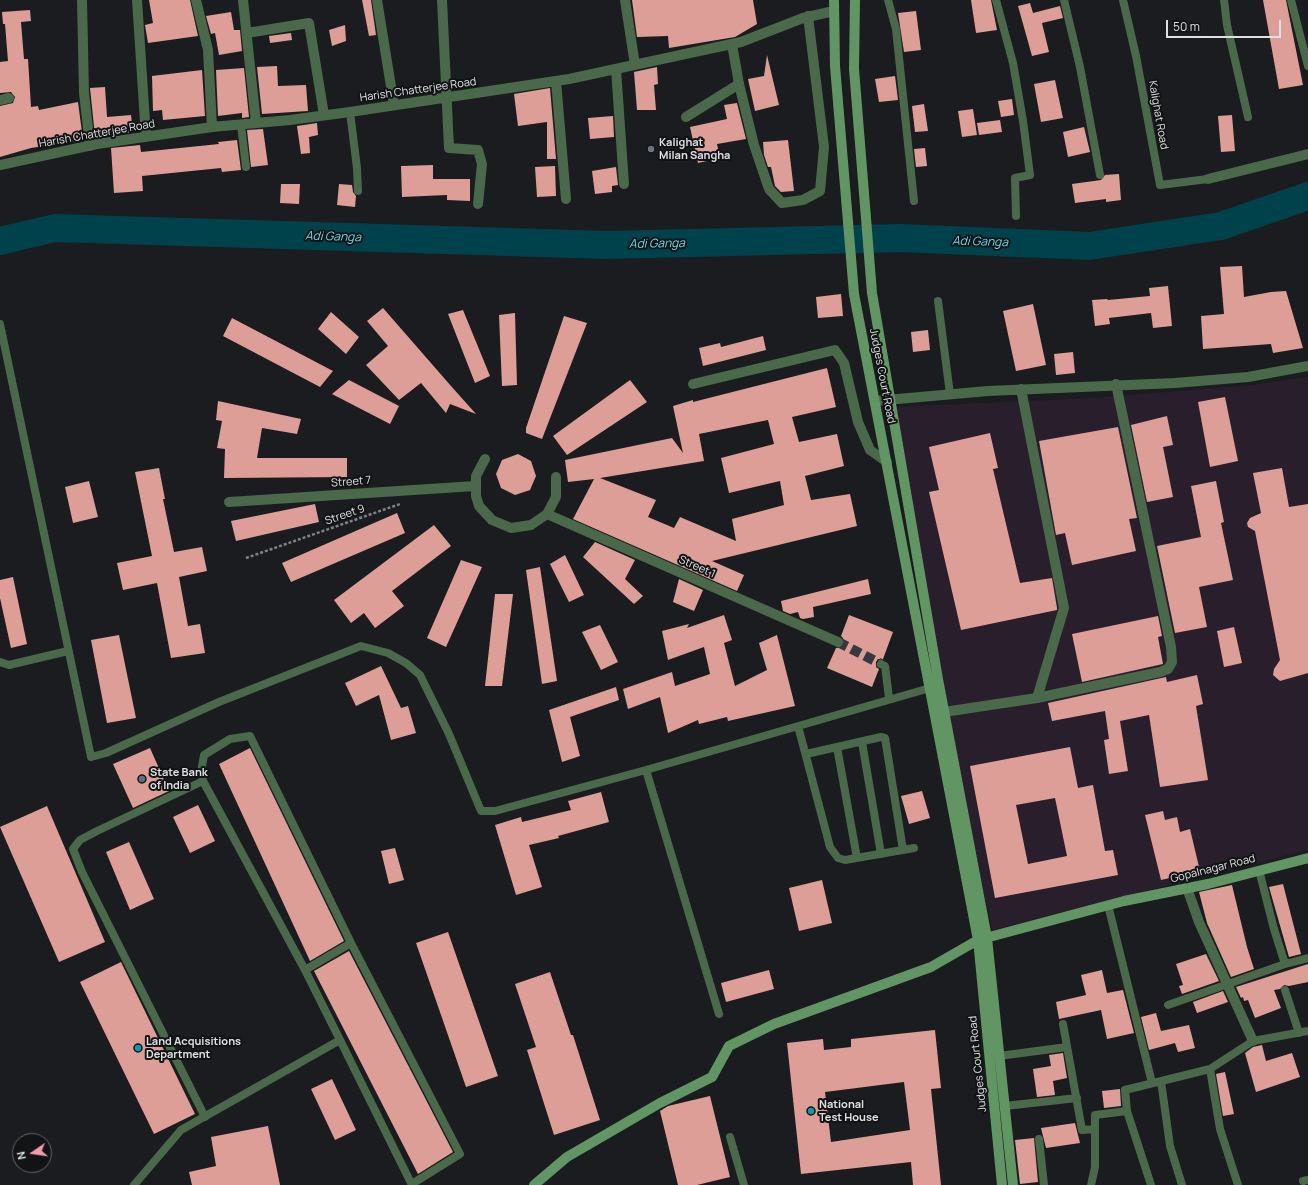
<!DOCTYPE html>
<html>
<head>
<meta charset="utf-8">
<style>
	body { margin:0 }
	#map { position:relative; width:1308px; height:1185px; overflow:hidden; background:#1a1c1f; font-family:Manrope,sans-serif }
	canvas { display:block }
	.north { position:absolute; left:12px; top:1133px; width:40px; height:40px; box-sizing:border-box; background:#111315; border:1px solid #636567; border-radius:50%; rotate:257deg; font-size:11px; font-weight:700; line-height:16px; text-align:center; color:#dee0e2 }
	.north::after { content:''; display:block; margin:auto; width:14px; height:18px; background:#f29aae; clip-path:polygon(50% 0,100% 100%,50% 72%,0 100%) }
	.scale { position:absolute; left:1166px; top:20px; width:115px; height:18px; box-sizing:border-box; border:2px solid #dee0e2; border-top:0; padding-left:5px; font-size:12px; line-height:14px; white-space:nowrap; color:#dee0e2; -webkit-text-stroke:3px #111315; paint-order:stroke }
</style>
</head>
<body>
<div id="map">
<canvas width="1308" height="1185"></canvas>
<div class="north">N</div>
<div class="scale">50 m</div>
</div>
<script>
const g = document.querySelector('canvas').getContext('2d');
g.lineJoin = 'round';
function fill(path, color) { g.fillStyle = color; g.fill(path, 'evenodd'); }
const poly = rows => new Path2D(rows.map(r => 'M' + r).join(''));
function trace(path, color, width, dash) { g.strokeStyle = color; g.lineWidth = width; g.lineCap = dash ? 'butt' : 'round'; g.setLineDash(dash || []); g.stroke(path); }
function label(font, color, halo, rows, align = 'center') {
  g.font = font + ' Manrope,sans-serif'; g.lineWidth = 4; g.setLineDash([]); g.textBaseline = 'middle'; g.strokeStyle = halo; g.fillStyle = color; for (const [text, x, y, turn = 0] of rows) {
    g.save(); g.translate(x, y); g.rotate((+turn || 0) * Math.PI / 180); g.textAlign = isNaN(turn) ? turn : align; if (halo) g.strokeText(text, 0, 0); g.fillText(text, 0, 0); g.restore();
  }
}
const commercial = poly([
	[1308,377,1308,850,992,930,950,733,898,448,897,407,1092,398,1252,385]
]);
const river = poly([
	[0,241,55,228,607,245,900,238,1089,246,1221,226,1308,196]
]);
const building = poly([
	[149,0,190,0,198,36,148,43,145,25,153,23],
	[362,0,371,0,376,35,369,36],
	[632,0,753,0,757,24,735,37,669,48,668,36,637,37],
	[971,0,991,0,997,30,976,33],
	[1263,0,1286,0,1303,85,1279,89],
	[1030,3,1033,13,1060,6,1063,18,1042,23,1049,52,1032,56,1018,6],
	[30,10,31,21,21,22,24,59,28,59,31,107,38,106,39,110,78,102,83,140,31,148,0,157,0,106,13,103,15,97,11,92,0,93,0,62,8,61,5,24,3,24,2,12],
	[916,11,921,50,904,52,898,13],
	[231,12,234,30,240,30,242,51,219,55,215,33,211,34,206,16],
	[345,25,346,41,332,46,329,30],
	[291,33,292,40,270,43,269,36],
	[767,55,779,105,755,111,748,79,764,76],
	[277,66,278,86,306,85,308,111,262,114,257,67],
	[657,67,658,84,654,85,656,110,637,110,634,72],
	[244,68,249,117,242,118,242,113,218,116,216,70],
	[202,70,205,116,163,120,162,110,153,111,152,76],
	[895,76,898,100,879,102,875,79],
	[1055,80,1063,118,1041,122,1034,84],
	[105,87,107,117,131,115,133,132,95,136,90,88],
	[550,88,556,159,547,159,547,122,518,126,514,94],
	[1012,99,1014,115,1001,117,998,101],
	[737,103,746,139,717,144,720,158,698,163,690,127,727,119,724,105],
	[924,104,928,131,915,132,912,106],
	[973,109,977,135,962,137,958,111],
	[1232,115,1235,151,1221,152,1218,116],
	[613,116,614,137,590,139,588,118],
	[1000,120,1002,132,979,135,977,123],
	[317,123,318,135,309,137,310,153,301,154,297,126],
	[1084,127,1090,152,1068,157,1063,132],
	[263,129,268,165,251,167,247,130],
	[237,140,241,170,222,172,221,168,142,176,143,191,114,193,111,148,140,145,141,152,219,144,218,142],
	[788,140,794,191,781,192,775,186,771,167,768,167,764,155,763,142],
	[925,148,927,166,916,167,914,149],
	[433,165,433,179,470,179,470,201,447,200,447,195,402,197,401,166],
	[555,166,556,196,537,197,535,167],
	[616,167,618,185,612,186,612,192,595,194,592,171],
	[1119,174,1121,200,1106,202,1106,199,1075,203,1072,184,1101,180,1105,175],
	[281,184,300,184,299,204,280,203],
	[339,184,352,185,353,192,356,196,355,207,337,205],
	[1242,266,1244,297,1271,292,1286,291,1303,348,1273,353,1271,344,1203,349,1201,316,1224,314,1220,267],
	[1168,286,1172,326,1153,328,1151,313,1109,318,1110,324,1095,326,1092,300,1107,299,1108,300,1150,296,1149,288],
	[841,294,843,316,818,318,816,297],
	[1033,304,1046,365,1016,371,1003,311],
	[383,308,451,386,476,414,450,404,446,413,421,383,399,400,366,365,388,346,367,321],
	[463,310,490,376,475,383,448,314],
	[331,312,359,337,346,354,318,329],
	[515,313,517,385,502,386,499,315],
	[564,316,587,323,542,439,526,433,526,428],
	[232,318,333,371,320,387,223,336],
	[928,330,930,350,913,352,911,332],
	[763,336,766,350,703,366,699,348,720,343,721,347],
	[1073,352,1075,373,1056,375,1054,354],
	[827,368,836,407,792,417,799,442,837,434,844,466,805,476,811,500,850,494,857,526,712,561,744,575,737,591,573,519,594,479,568,482,565,460,672,438,683,453,673,406,693,400,693,402],
	[768,420,774,444,721,458,729,493,780,481,784,505,732,519,736,541,680,517,674,528,648,517,656,500,600,478,704,461,699,434],
	[349,380,399,406,390,424,332,394],
	[630,380,647,402,567,455,553,436],
	[1225,397,1238,461,1210,467,1198,402],
	[218,401,301,419,297,434,262,428,257,458,347,458,347,477,224,478,225,449,217,448,222,421,216,420],
	[1167,416,1173,445,1163,447,1173,497,1147,502,1131,425],
	[1118,427,1137,518,1129,519,1136,551,1072,565,1065,533,1056,535,1039,441],
	[990,433,998,468,993,469,1020,583,1052,578,1057,608,1057,610,961,630,929,492,939,490,929,447],
	[518,454,531,461,536,476,530,490,515,495,501,488,496,474,502,460],
	[159,468,165,499,163,499,174,552,202,547,207,571,179,577,188,626,200,624,205,653,171,658,157,583,123,590,117,563,152,556,135,472],
	[1282,468,1289,507,1308,504,1308,673,1280,681,1273,675,1274,669,1280,660,1255,531,1248,527,1247,523,1250,518,1261,513,1253,473],
	[89,481,98,517,73,523,65,487],
	[1216,481,1224,522,1221,523,1233,580,1199,587,1207,627,1175,633,1157,546,1201,537,1191,486],
	[315,504,319,522,236,541,231,521],
	[397,513,405,533,291,582,282,563],
	[434,525,451,546,392,591,404,606,375,628,364,613,351,623,334,600],
	[595,542,635,560,625,579,643,596,634,604,583,557],
	[565,555,584,595,569,602,550,564],
	[461,560,482,567,446,647,427,638],
	[540,567,557,681,542,684,526,570],
	[13,577,27,644,11,648,0,598,0,580],
	[679,579,703,590,694,611,673,602],
	[868,579,871,594,813,607,814,617,803,619,800,618,798,612,790,614,783,611,781,601],
	[495,594,513,594,502,686,485,686],
	[724,615,732,640,724,643,735,686,767,670,759,643,777,635,795,706,728,721,727,717,699,724,698,720,668,733,660,697,628,709,623,689,672,672,675,686,710,674,704,647,668,660,662,631,689,624,687,628],
	[849,615,893,632,883,659,878,659,876,662,876,667,879,669,872,687,827,668,836,648,842,647,844,644,843,638,841,636],
	[1158,616,1162,636,1158,637,1163,664,1082,682,1072,634],
	[600,625,618,662,601,670,582,632],
	[1234,627,1242,663,1224,667,1217,631],
	[119,635,136,718,107,723,91,640],
	[381,666,401,708,408,706,416,733,391,740,379,695,356,706,345,683],
	[1197,675,1203,704,1196,706,1208,780,1160,787,1149,715,1120,721,1128,771,1109,774,1104,740,1109,739,1105,711,1052,721,1048,703,1166,677,1167,682],
	[616,687,619,700,570,717,580,756,562,762,549,710],
	[1070,747,1078,788,1093,785,1105,851,1113,850,1118,875,995,898,970,766],
	[1055,798,1067,856,1028,864,1016,805],
	[150,748,169,791,133,808,113,764],
	[250,748,344,941,310,961,219,764],
	[922,791,930,818,909,824,901,796],
	[601,792,609,822,558,836,559,838,529,845,542,887,516,895,495,825,521,817,522,822,571,810,568,801],
	[198,805,215,841,190,853,173,817],
	[47,806,105,942,59,962,0,827],
	[1163,811,1165,820,1177,817,1180,832,1190,829,1200,871,1161,880,1145,815],
	[129,842,154,899,130,910,106,852],
	[395,848,404,880,389,884,381,851],
	[822,880,832,923,799,931,789,888],
	[1283,884,1301,954,1289,957,1269,887],
	[1232,885,1247,947,1254,969,1231,977,1207,923,1199,892],
	[448,932,498,1076,466,1087,416,943],
	[349,951,453,1152,418,1174,314,971],
	[1206,954,1219,981,1182,994,1179,986,1183,985,1176,964],
	[121,962,195,1114,154,1134,80,982],
	[1308,964,1308,982,1289,986,1284,985,1280,989,1274,990,1281,1008,1255,1018,1248,1000,1244,1001,1243,997,1241,998,1236,987],
	[769,970,774,989,726,1002,721,983],
	[1102,970,1107,993,1123,990,1134,1033,1107,1039,1101,1010,1059,1019,1056,1002,1086,995,1081,975],
	[550,972,571,1035,573,1035,600,1120,554,1135,527,1050,536,1047,515,984],
	[1223,991,1228,1002,1197,1013,1193,1002],
	[1156,1013,1161,1031,1189,1025,1195,1048,1178,1052,1175,1043,1149,1050,1141,1017],
	[935,1030,941,1088,931,1089,941,1185,913,1185,911,1162,801,1174,787,1043,823,1039,824,1050,851,1047,851,1039],
	[904,1082,910,1130,831,1142,825,1092],
	[1262,1045,1266,1061,1292,1053,1300,1077,1256,1092,1245,1053,1253,1047],
	[1063,1053,1067,1078,1053,1081,1055,1095,1037,1097,1033,1069,1051,1066,1049,1055],
	[1225,1072,1234,1114,1223,1116,1216,1074],
	[332,1079,356,1130,335,1140,311,1089],
	[1120,1089,1121,1106,1104,1108,1102,1091],
	[710,1096,730,1177,697,1185,678,1185,660,1111,668,1106],
	[1075,1123,1080,1143,1046,1148,1041,1128],
	[268,1126,280,1185,192,1185,189,1172,216,1166,211,1137],
	[1034,1138,1038,1182,1020,1184,1015,1140]
]);
const streetTunnel = poly([
	[838,642,881,664]
]);
const path = poly([
	[246,558,400,504]
]);
const lane = poly([
	[888,0,896,29,914,201],
	[996,0,1013,63,1023,121,1030,175,1015,178,1016,216],
	[1064,0,1080,67,1100,175],
	[1123,0,1136,56,1160,185,1208,179],
	[1224,0,1227,25,1248,117],
	[1291,0,1308,66],
	[350,112,357,168,358,191],
	[241,125,246,167],
	[938,301,950,394],
	[0,324,91,757,106,753,219,702,361,646,388,653,406,663,420,675,449,734,481,811,495,811,646,770,930,688],
	[0,662,9,665,68,651],
	[881,664,885,666,889,698],
	[798,726,830,847,838,858,845,860,914,848],
	[862,742,881,854],
	[837,747,857,858],
	[806,754,881,737,885,738,903,850],
	[646,770,719,1014],
	[203,781,97,831,80,840,73,849,82,872,205,1117],
	[1259,870,1274,929,1285,964],
	[1108,905,1152,1083],
	[305,970,203,781,201,772,204,755,230,739,250,736,351,943],
	[1285,990,1299,1033],
	[1168,1005,1285,964,1308,958],
	[1063,1024,1082,1130,1095,1129,1095,1115,1127,1111],
	[999,1056,1067,1047],
	[1210,1069,1220,1129,1238,1185],
	[1161,1081,1170,1146,1182,1185],
	[1005,1106,1077,1098],
	[730,1137,744,1185],
	[1039,1139,1044,1185],
	[1303,1181,1308,1180],
	[412,1184,460,1154,351,943,305,970,340,1040,412,1185],
	[134,1185,181,1130,340,1040],
	[1091,1185,1095,1167,1095,1129],
	[1151,1185,1127,1111,1125,1090,1210,1069,1253,1041,1308,1031]
]);
const street = poly([
	[82,0,84,93,90,146],
	[137,0,146,137],
	[196,0,208,50,212,127],
	[243,0,256,123],
	[377,0,394,105],
	[442,0,449,148,478,150,482,164,478,204],
	[625,0,635,65],
	[247,33,309,23,324,115],
	[732,44,739,84,754,145,769,189,782,203,803,200,820,191,824,147,808,16],
	[616,69,624,184],
	[556,81,566,199],
	[0,100,9,98],
	[686,117,739,84],
	[0,165,97,144,212,127,290,120,350,112,569,79,741,42,803,18,834,11],
	[1208,179,1308,154],
	[693,384,835,350,844,363,858,422,870,450,887,462],
	[1021,389,1064,608,1037,698],
	[875,401,988,391,1175,383,1248,377,1308,366],
	[485,459,476,476,476,496,479,506,492,520,511,528,531,525,547,514,556,497,556,477],
	[229,502,475,486],
	[547,514,838,642],
	[944,712,1037,698,1160,672,1168,669,1172,662,1171,647,1116,384],
	[1187,888,1199,922,1253,1041]
]);
const secondary = poly([
	[834,0,835,66,854,294,978,940,1002,1185],
	[855,0,854,69,872,293,938,679,987,938,1013,1185],
	[534,1185,567,1157,660,1103,712,1077,729,1046,774,1024,931,967,978,940,1124,901,1208,884,1308,858]
]);
const markers = [
	[651,149,4,"#6b7280"],
	[142,779,4,"#5c6f8a"],
	[138,1048,4,"#0f9aa8"],
	[811,1111,4,"#0f9aa8"]
];
const streetNames = [
	["Harish Chatterjee Road",418,90,-8],
	["Kalighat Road",1158,115,80],
	["Harish Chatterjee Road",97,134,-10],
	["Judges Court Road",882,376,79],
	["Street 7",351,482,-4],
	["Street 9",345,515,-19],
	["Street 1",697,567,24],
	["Gopalnagar Road",1213,869,-14],
	["Judges Court Road",978,1064,-96]
];
const poiNames = [
	["Kalighat",659,143],
	["Milan Sangha",659,156],
	["State Bank",150,773],
	["of India",150,786],
	["Land Acquisitions",146,1042],
	["Department",146,1055],
	["National",819,1105],
	["Test House",819,1118]
];
const waterNames = [
	["Adi Ganga",333,237,2],
	["Adi Ganga",980,242,2],
	["Adi Ganga",657,244,-1]
];
fill(commercial, '#291e2c');
trace(river, '#00424b', 28);
fill(building, '#dd9e97');
trace(streetTunnel, '#37393c', 10, [10, 5]);
trace(path, '#808285', 2.5, [3, 2]);
trace(lane, '#49694a', 8);
trace(street, '#49694a', 10);
trace(secondary, '#619563', 10);
for (const [x, y, r, color] of markers) { const dot = new Path2D(); dot.arc(x, y, r, 0, 2 * Math.PI); g.fillStyle = color; g.fill(dot); trace(dot, '#111315', 1.5); }
label('11px', '#dee0e2', '#111315', streetNames);
label('bold 11px', '#dee0e2', '#111315', poiNames, 'left');
label('italic 12px', '#67daec', '#111315', waterNames);
</script>
</body>
</html>
